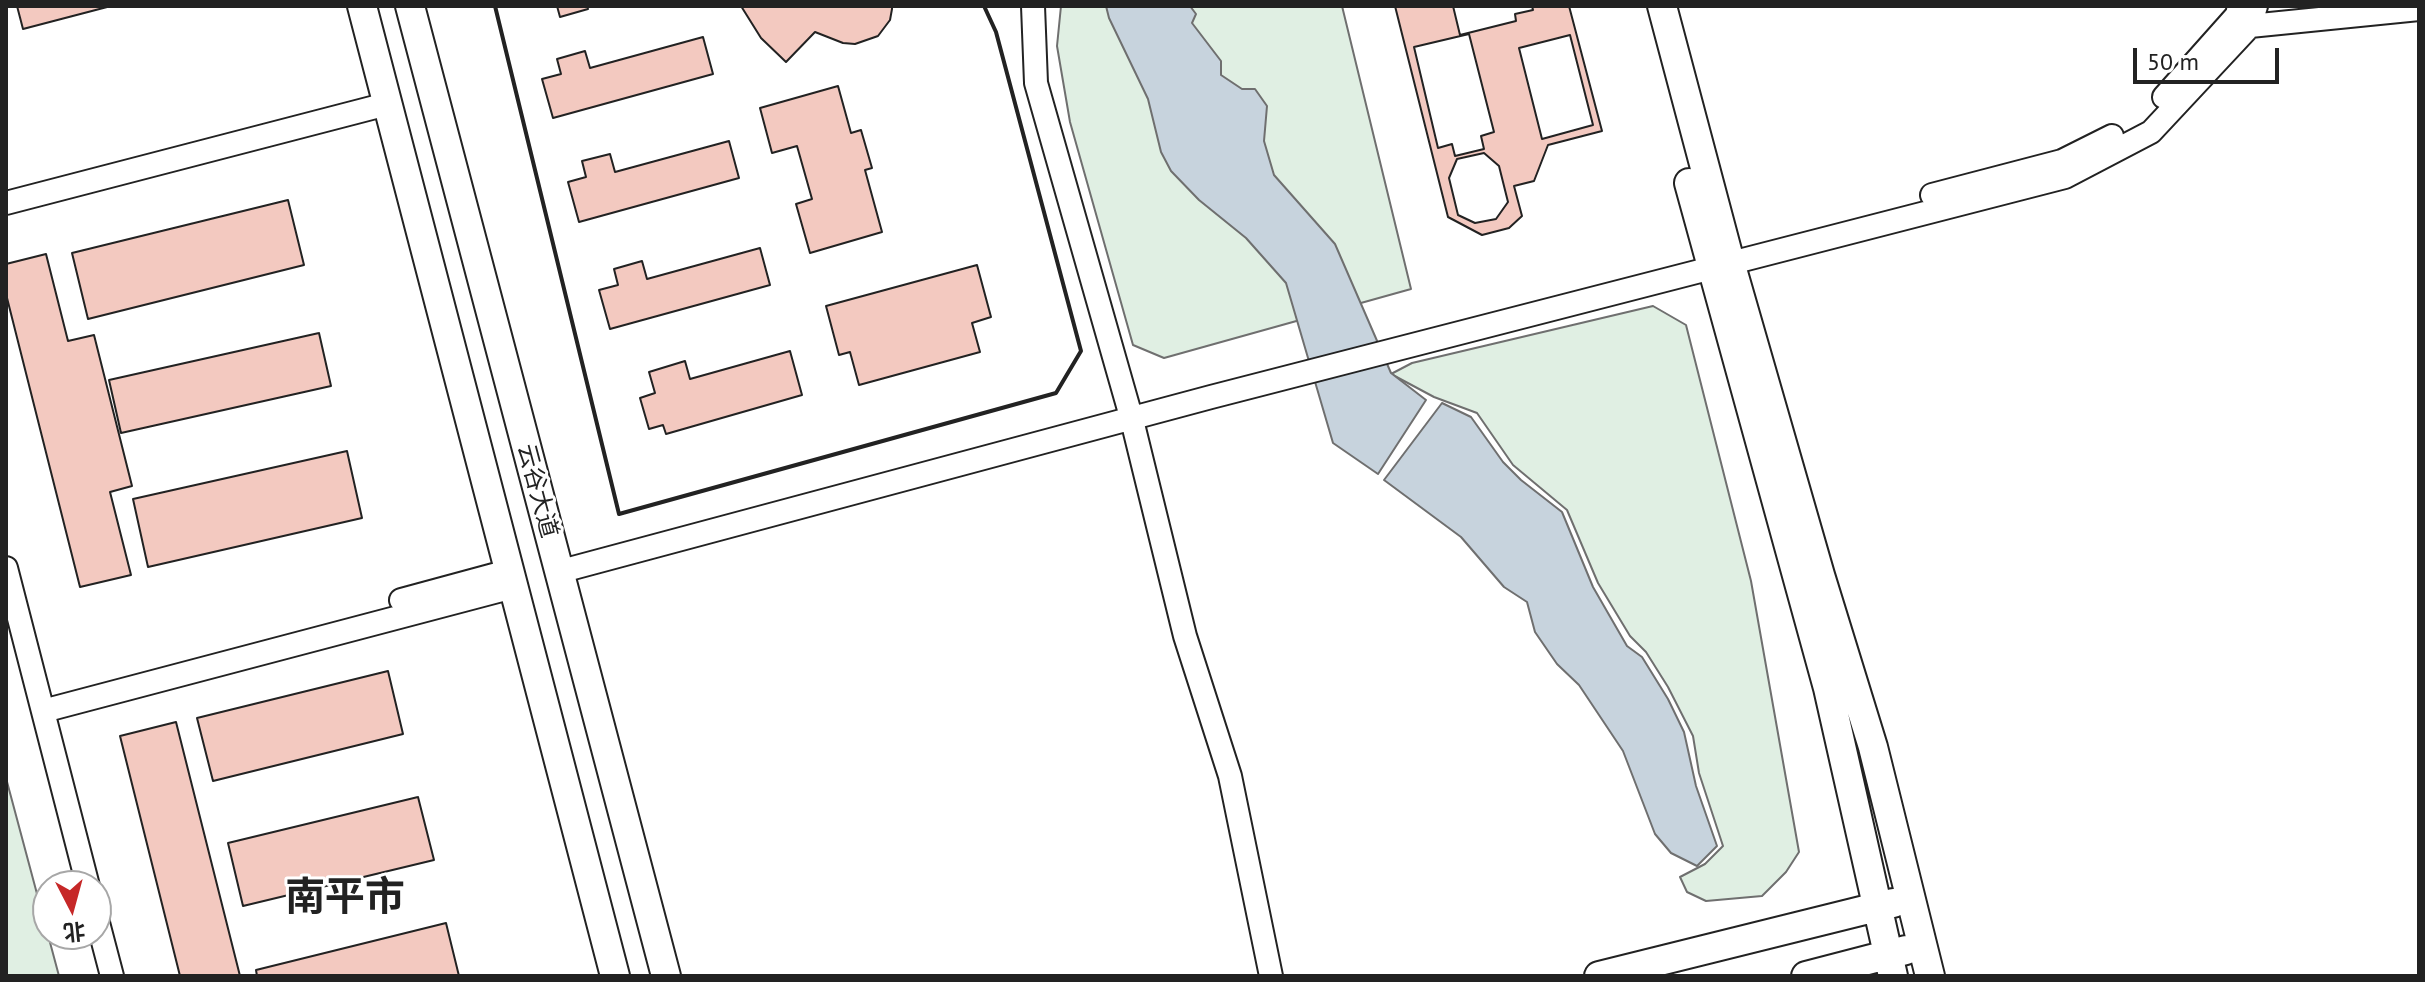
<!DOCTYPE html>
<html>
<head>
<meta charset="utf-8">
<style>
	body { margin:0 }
	#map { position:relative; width:2425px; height:982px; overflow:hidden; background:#fff; font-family:"PT Sans","Noto Sans SC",sans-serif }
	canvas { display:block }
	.frame { position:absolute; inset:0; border:8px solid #222; pointer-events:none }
	.north { position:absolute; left:32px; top:870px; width:80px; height:80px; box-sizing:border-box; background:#fff; border:2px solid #a7a7a7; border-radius:50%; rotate:174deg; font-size:22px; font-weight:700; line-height:32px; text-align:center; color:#222 }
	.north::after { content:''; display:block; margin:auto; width:28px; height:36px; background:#c62828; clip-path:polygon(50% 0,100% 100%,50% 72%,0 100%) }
	.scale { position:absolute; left:2133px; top:48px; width:146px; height:36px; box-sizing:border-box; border:4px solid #222; border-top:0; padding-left:10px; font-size:24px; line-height:28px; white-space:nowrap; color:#222; -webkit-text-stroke:6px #fff; paint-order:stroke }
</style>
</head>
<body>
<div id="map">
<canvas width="2425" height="982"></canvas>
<div class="frame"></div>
<div class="north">北</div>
<div class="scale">50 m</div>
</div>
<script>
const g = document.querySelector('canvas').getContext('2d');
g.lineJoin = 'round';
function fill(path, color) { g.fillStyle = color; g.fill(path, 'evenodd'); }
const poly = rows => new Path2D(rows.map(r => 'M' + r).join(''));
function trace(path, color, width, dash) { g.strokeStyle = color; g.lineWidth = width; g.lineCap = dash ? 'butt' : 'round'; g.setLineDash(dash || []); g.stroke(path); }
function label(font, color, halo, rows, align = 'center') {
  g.font = font + ' "PT Sans","Noto Sans SC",sans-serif'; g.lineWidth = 6; g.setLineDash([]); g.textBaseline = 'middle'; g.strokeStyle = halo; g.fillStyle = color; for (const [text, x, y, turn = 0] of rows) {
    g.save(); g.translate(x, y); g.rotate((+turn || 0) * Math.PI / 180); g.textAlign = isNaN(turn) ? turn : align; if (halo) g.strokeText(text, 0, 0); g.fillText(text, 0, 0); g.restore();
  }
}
const green = poly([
	[1061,6,1342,6,1411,289,1164,358,1133,345,1070,122,1057,46,1061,6],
	[1653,306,1686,325,1751,581,1799,852,1786,872,1762,896,1706,901,1687,892,1680,877,1705,864,1723,846,1699,773,1693,736,1668,687,1646,652,1630,636,1598,583,1567,510,1513,465,1477,413,1434,397,1391,374,1412,363,1653,306],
	[6,778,59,976,6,976,6,778]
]);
const water = poly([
	[1106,6,1190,6,1196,14,1192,23,1221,61,1221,75,1242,89,1255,89,1267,106,1264,141,1274,175,1335,244,1391,373,1426,400,1378,474,1333,443,1286,283,1246,238,1199,200,1171,171,1161,152,1148,99,1109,18,1106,6],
	[1442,403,1471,417,1503,462,1521,480,1562,512,1593,587,1627,646,1642,657,1668,699,1684,732,1696,786,1717,846,1697,866,1671,853,1655,834,1623,751,1579,685,1557,664,1535,632,1527,602,1504,587,1461,537,1384,480,1442,403]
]);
const building = poly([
	[17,6,111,6,23,29,17,6],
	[557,6,587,6,588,9,560,17,557,6],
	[741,6,892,6,892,9,890,20,878,36,855,44,843,43,815,32,786,62,761,38,741,6],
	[1395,6,1569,6,1602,131,1548,145,1534,181,1514,186,1522,216,1509,228,1482,235,1448,217,1395,6],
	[1453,6,1532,6,1533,10,1515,14,1516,21,1460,35,1453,6],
	[1469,34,1494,132,1481,136,1484,149,1455,156,1452,144,1438,148,1414,47,1469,34],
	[1570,35,1593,125,1542,139,1519,48,1570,35],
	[703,37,713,74,553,118,542,79,561,74,557,59,585,51,590,68,703,37],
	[838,86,851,133,861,130,872,168,865,170,882,232,810,253,796,204,812,199,797,146,772,153,760,108,838,86],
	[729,141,739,178,579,222,568,182,586,177,582,161,610,154,615,172,729,141],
	[1484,153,1499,166,1508,202,1496,219,1475,223,1458,215,1449,178,1457,159,1484,153],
	[288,200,304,265,88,319,72,253,288,200],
	[760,248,770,285,610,329,599,290,618,285,614,269,642,261,647,279,760,248],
	[46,254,68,341,94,335,132,486,110,492,131,575,80,587,6,294,6,264,46,254],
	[977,265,991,317,972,323,980,352,859,385,850,352,839,355,826,306,977,265],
	[319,333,331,386,121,433,109,380,319,333],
	[790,351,802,395,666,434,663,425,649,429,640,398,655,393,649,372,685,361,690,379,790,351],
	[347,451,362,518,148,567,133,499,347,451],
	[388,671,403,734,213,781,197,718,388,671],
	[176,722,240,976,180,976,120,736,176,722],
	[418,797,434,860,243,906,228,843,418,797],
	[446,923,459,976,257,976,256,970,446,923]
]);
const minor = poly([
	[1033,6,1036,83,1132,420,1185,636,1230,776,1271,976],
	[2250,26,2419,9],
	[2164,97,2237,15,2239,6],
	[1932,195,2062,161,2112,136],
	[6,203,387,104],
	[6,568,88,886],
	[558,572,1211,397,2065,177,2151,132,2250,26,2256,6],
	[401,600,508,571],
	[43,711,513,587],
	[96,915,112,976]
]);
const major = poly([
	[362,6,615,976],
	[410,6,666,976],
	[1662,6,1730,262,1820,575,1873,747,1930,976],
	[1689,183,1828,688,1893,976],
	[1599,976,1893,903],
	[1806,976,1906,950]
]);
const wall = poly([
	[495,6,619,514,1056,393,1081,351,996,32,984,6]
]);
const streetNames = [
	["云谷大道",537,491,75]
];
const townNames = [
	["南平市",345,899]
];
fill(green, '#e0efe3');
trace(green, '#6f6f6f', 2);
fill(water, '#c7d3dd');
trace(water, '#6f6f6f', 2);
fill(building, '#f3c9c0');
trace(building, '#222', 2);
trace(minor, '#222', 26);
trace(major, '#222', 32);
trace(minor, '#fff', 22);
trace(major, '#fff', 28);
trace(wall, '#222', 4);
label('24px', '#222', '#fff', streetNames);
label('bold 40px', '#222', '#fff', townNames);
</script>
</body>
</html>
